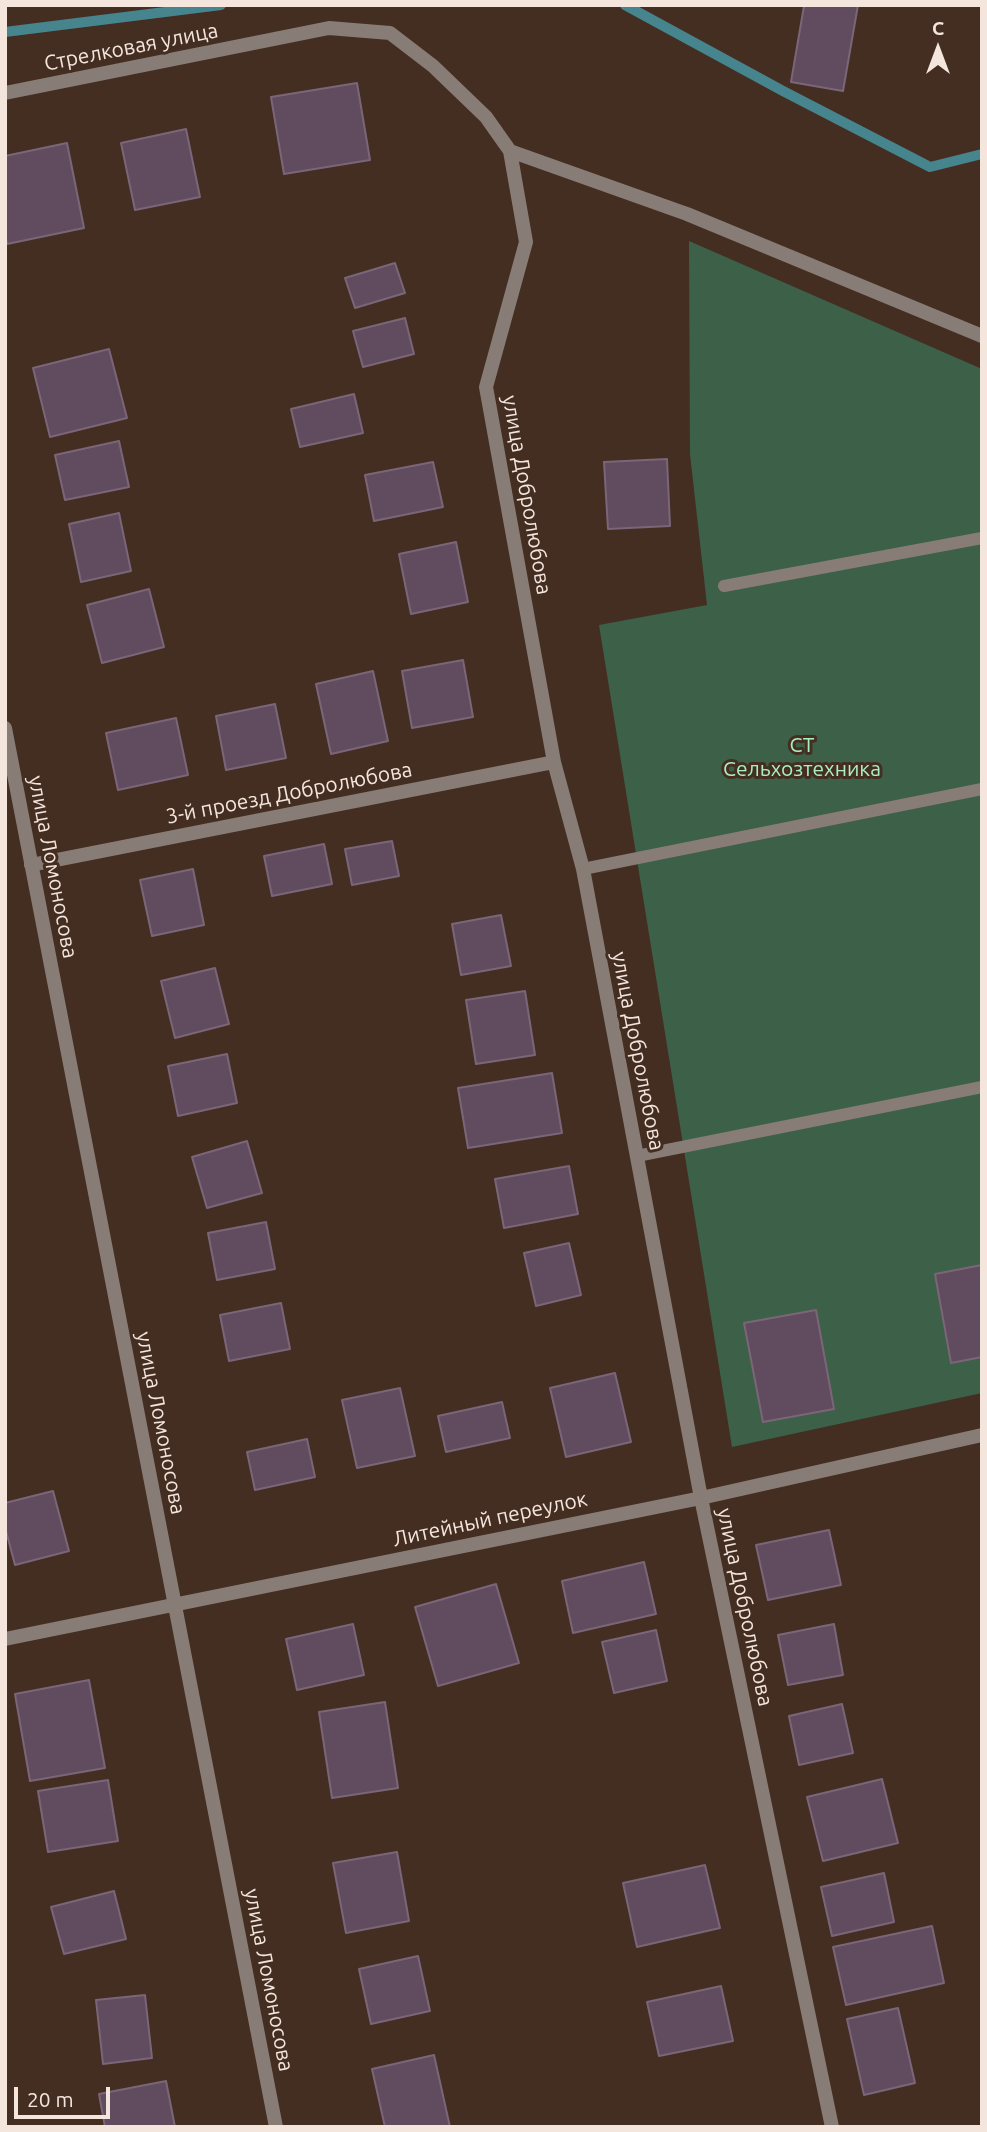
<!DOCTYPE html>
<html>
<head>
<meta charset="utf-8">
<style>
	body { margin:0 }
	#map { position:relative; width:987px; height:2132px; overflow:hidden; background:#442e22; font-family:Ubuntu,sans-serif }
	canvas { display:block }
	.frame { position:absolute; inset:0; border:7px solid #f4e5dd; pointer-events:none }
	.north { position:absolute; left:903px; top:14px; width:70px; height:70px; -webkit-text-stroke:5px #442e22; paint-order:stroke; rotate:0deg; font-size:19px; font-weight:700; line-height:28px; text-align:center; color:#f4e5dd }
	.north::after { content:''; display:block; margin:auto; width:24px; height:32px; background:#f4e5dd; clip-path:polygon(50% 0,100% 100%,50% 72%,0 100%) }
	.scale { position:absolute; left:14px; top:2087px; width:96px; height:32px; box-sizing:border-box; border:4px solid #f4e5dd; border-top:0; padding-left:9px; font-size:21px; line-height:24px; white-space:nowrap; color:#f4e5dd; -webkit-text-stroke:5px #442e22; paint-order:stroke }
</style>
</head>
<body>
<div id="map">
<canvas width="987" height="2132"></canvas>
<div class="frame"></div>
<div class="north">С</div>
<div class="scale">20 m</div>
</div>
<script>
const g = document.querySelector('canvas').getContext('2d');
g.lineJoin = 'round';
function fill(path, color) { g.fillStyle = color; g.fill(path, 'evenodd'); }
const poly = rows => new Path2D(rows.map(r => 'M' + r).join(''));
function trace(path, color, width, dash) { g.strokeStyle = color; g.lineWidth = width; g.lineCap = dash ? 'butt' : 'round'; g.setLineDash(dash || []); g.stroke(path); }
function label(font, color, halo, rows, align = 'center') {
  g.font = font + ' Ubuntu,sans-serif'; g.lineWidth = 6; g.setLineDash([]); g.textBaseline = 'middle'; g.strokeStyle = halo; g.fillStyle = color; for (const [text, x, y, turn = 0] of rows) {
    g.save(); g.translate(x, y); g.rotate((+turn || 0) * Math.PI / 180); g.textAlign = isNaN(turn) ? turn : align; if (halo) g.strokeText(text, 0, 0); g.fillText(text, 0, 0); g.restore();
  }
}
const green = poly([
	[689,241,982,369,982,1393,732,1447,599,625,707,605,690,454]
]);
const stream = poly([
	[625,5,783,91,930,167,982,154],
	[5,32,221,5]
]);
const building = poly([
	[799,5,858,5,843,91,791,82,804,6,799,5],
	[357,83,370,160,284,174,271,97,357,83],
	[186,129,200,197,135,210,121,143,186,129],
	[67,143,84,228,7,244,5,234,5,156,67,143],
	[395,263,405,293,355,308,345,278,395,263],
	[405,318,414,354,363,367,353,331,405,318],
	[109,349,127,418,50,437,33,368,109,349],
	[354,394,363,433,300,447,291,409,354,394],
	[119,441,129,487,65,500,55,455,119,441],
	[667,459,670,526,608,529,604,462,667,459],
	[433,462,443,507,374,521,365,475,433,462],
	[119,513,131,571,81,582,69,524,119,513],
	[456,542,468,602,411,614,399,554,456,542],
	[149,589,164,647,102,663,87,605,149,589],
	[463,660,473,717,412,728,402,671,463,660],
	[373,671,388,741,331,754,316,684,373,671],
	[275,704,286,758,226,770,216,716,275,704],
	[176,718,188,775,118,790,106,733,176,718],
	[392,841,399,876,352,885,345,849,392,841],
	[324,844,332,884,272,896,264,856,324,844],
	[193,869,204,925,152,936,140,880,193,869],
	[501,915,511,966,461,975,452,924,501,915],
	[215,968,229,1024,175,1038,161,981,215,968],
	[525,991,535,1055,476,1064,466,1000,525,991],
	[227,1054,237,1103,178,1116,168,1066,227,1054],
	[552,1073,562,1133,468,1148,458,1088,552,1073],
	[247,1141,262,1193,207,1208,192,1157,247,1141],
	[569,1166,578,1214,504,1228,495,1179,569,1166],
	[266,1222,275,1269,217,1280,208,1233,266,1222],
	[569,1243,581,1295,536,1306,524,1253,569,1243],
	[982,1265,982,1357,951,1363,935,1274,982,1265],
	[281,1303,290,1349,229,1361,220,1315,281,1303],
	[816,1310,834,1409,763,1422,744,1323,816,1310],
	[615,1373,631,1442,566,1457,550,1388,615,1373],
	[400,1388,415,1456,357,1468,342,1400,400,1388],
	[502,1402,510,1438,446,1452,438,1416,502,1402],
	[307,1439,315,1477,255,1490,247,1452,307,1439],
	[53,1491,69,1551,15,1565,5,1527,5,1503,53,1491],
	[829,1530,841,1585,768,1600,756,1545,829,1530],
	[644,1562,656,1614,573,1633,562,1581,644,1562],
	[496,1584,519,1663,438,1686,415,1607,496,1584],
	[353,1624,364,1675,297,1690,286,1639,353,1624],
	[834,1624,843,1675,788,1685,778,1635,834,1624],
	[656,1630,667,1681,614,1693,602,1642,656,1630],
	[89,1680,105,1768,30,1781,15,1694,89,1680],
	[385,1702,398,1788,332,1798,319,1712,385,1702],
	[842,1704,853,1753,799,1765,789,1716,842,1704],
	[882,1779,898,1843,823,1861,807,1797,882,1779],
	[108,1780,118,1841,48,1852,38,1791,108,1780],
	[397,1852,409,1921,346,1933,333,1863,397,1852],
	[705,1865,720,1928,637,1947,623,1883,705,1865],
	[884,1873,894,1922,832,1936,821,1887,884,1873],
	[114,1891,126,1939,64,1954,51,1907,114,1891],
	[932,1926,944,1983,846,2005,833,1947,932,1926],
	[418,1956,430,2011,371,2024,359,1969,418,1956],
	[721,1986,733,2041,659,2056,647,2002,721,1986],
	[145,1995,152,2058,103,2064,96,2000,145,1995],
	[898,2008,915,2083,864,2095,847,2019,898,2008],
	[434,2055,450,2127,385,2127,372,2069,434,2055],
	[166,2081,175,2127,105,2127,99,2094,166,2081]
]);
const lane = poly([
	[724,586,982,538],
	[583,869,982,789],
	[637,1156,982,1087]
]);
const street = poly([
	[5,93,329,28,390,33,433,66,486,117,510,151,526,242,486,387,554,762,583,869,701,1498,832,2127],
	[510,151,687,214,982,336],
	[5,728,276,2127],
	[31,865,554,762],
	[5,1639,701,1498,982,1435]
]);
const streetNames = [
	["Стрелковая улица",131,47,-11],
	["улица Добролюбова",527,495,80],
	["3-й проезд Добролюбова",289,793,-11],
	["улица Ломоносова",53,867,79],
	["улица Добролюбова",638,1051,79],
	["улица Ломоносова",161,1423,79],
	["Литейный переулок",490,1519,-12],
	["улица Добролюбова",745,1607,78],
	["улица Ломоносова",269,1980,79]
];
const parkNames = [
	["СТ",802,745],
	["Сельхозтехника",802,769]
];
fill(green, '#3d6049');
trace(stream, '#47858e', 10);
fill(building, '#604c5e');
trace(building, '#7b6578', 2);
trace(lane, '#887d76', 12);
trace(street, '#887d76', 14);
label('21px', '#f4e5dd', '#442e22', streetNames);
label('21px', '#a9efbf', '#442e22', parkNames);
</script>
</body>
</html>
